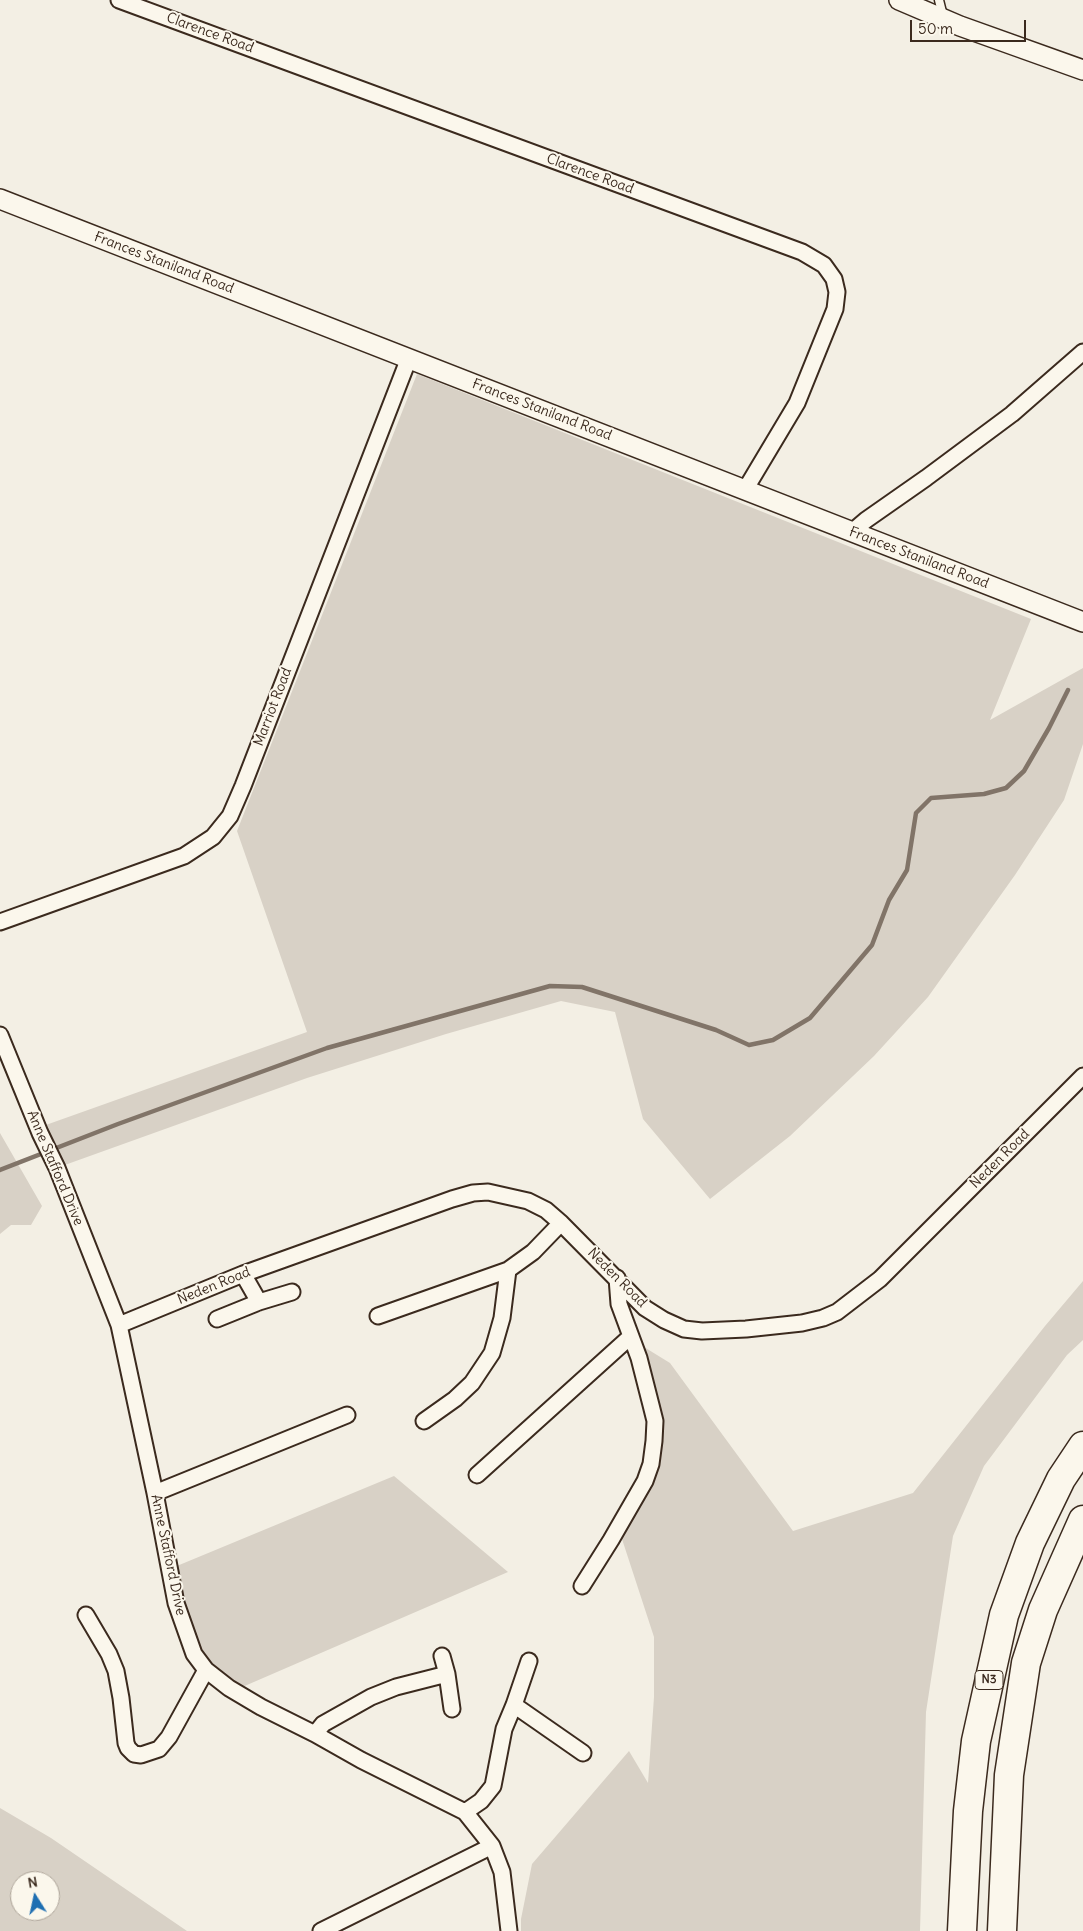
<!DOCTYPE html>
<html>
<head>
<meta charset="utf-8">
<style>
	body { margin:0 }
	#map { position:relative; width:1083px; height:1931px; overflow:hidden; background:#f3efe4; font-family:Delius,sans-serif }
	canvas { display:block }
	.north { position:absolute; left:10px; top:1871px; width:50px; height:50px; box-sizing:border-box; background:#fbf7ec; border:1px solid #aea59a; border-radius:50%; rotate:350deg; font-size:14px; font-weight:700; line-height:20px; text-align:center; color:#3b2a1e }
	.north::after { content:''; display:block; margin:auto; width:18px; height:22px; background:#1f6fb2; clip-path:polygon(50% 0,100% 100%,50% 72%,0 100%) }
	.scale { position:absolute; left:910px; top:20px; width:116px; height:22px; box-sizing:border-box; border:2px solid #3b2a1e; border-top:0; padding-left:6px; font-size:15px; line-height:18px; white-space:nowrap; color:#3b2a1e; -webkit-text-stroke:4px #fbf7ec; paint-order:stroke }
</style>
</head>
<body>
<div id="map">
<canvas width="1083" height="1931"></canvas>
<div class="north">N</div>
<div class="scale">50 m</div>
</div>
<script>
const g = document.querySelector('canvas').getContext('2d');
g.lineJoin = 'round';
function fill(path, color) { g.fillStyle = color; g.fill(path, 'evenodd'); }
const poly = rows => new Path2D(rows.map(r => 'M' + r).join(''));
function trace(path, color, width, dash) { g.strokeStyle = color; g.lineWidth = width; g.lineCap = dash ? 'butt' : 'round'; g.setLineDash(dash || []); g.stroke(path); }
function label(font, color, halo, rows, align = 'center') {
  g.font = font + ' Delius,sans-serif'; g.lineWidth = 4; g.setLineDash([]); g.textBaseline = 'middle'; g.strokeStyle = halo; g.fillStyle = color; for (const [text, x, y, turn = 0] of rows) {
    g.save(); g.translate(x, y); g.rotate((+turn || 0) * Math.PI / 180); g.textAlign = isNaN(turn) ? turn : align; if (halo) g.strokeText(text, 0, 0); g.fillText(text, 0, 0); g.restore();
  }
}
const green = poly([
	[417,374,1031,619,990,720,1083,668,1083,744,1064,800,1015,875,928,997,874,1056,790,1136,710,1199,643,1119,615,1012,561,1001,446,1034,307,1078,62,1166,43,1126,307,1032,237,831],
	[0,1133,42,1206,31,1225,11,1225,0,1234],
	[1083,1281,1083,1340,1067,1355,984,1466,953,1536,926,1712,920,1931,521,1931,521,1919,532,1864,629,1751,648,1783,654,1697,654,1637,621,1536,647,1473,650,1434,631,1339,670,1363,793,1531,913,1493,1045,1326],
	[394,1476,508,1572,240,1688,212,1667,188,1628,172,1568],
	[0,1808,51,1838,187,1931,0,1931],
	[20,1881,50,1881,50,1911,20,1911]
]);
const stream = poly([
	[0,1170,118,1124,327,1048,550,986,582,987,716,1030,749,1045,773,1040,810,1018,872,945,889,900,907,870,916,813,931,798,984,794,1006,788,1024,771,1049,728,1068,690]
]);
const service = poly([
	[939,0,942,12,946,17]
]);
const minor = poly([
	[119,0,802,252,824,265,834,279,837,292,835,309,797,403,745,490],
	[852,532,866,520,926,478,1012,414,1083,352],
	[0,922,184,856,213,837,230,816,243,786,409,358],
	[0,1035,40,1133,57,1168,119,1325,155,1493,176,1603,194,1654,206,1670,229,1688,261,1707,315,1734,361,1760,465,1812,492,1846,502,1872,509,1931],
	[243,1274,259,1302],
	[378,1316,508,1270,533,1252,561,1223],
	[217,1319,259,1302,292,1292],
	[119,1325,243,1274,452,1199,473,1193,488,1192,528,1201,546,1210,561,1223,645,1308,664,1320,684,1329,702,1331,746,1329,802,1323,823,1318,837,1312,880,1279,1083,1076],
	[424,1421,455,1399,472,1383,492,1353,502,1318,508,1270],
	[477,1475,630,1337],
	[155,1493,347,1415],
	[582,1586,611,1540,645,1481,651,1464,654,1441,655,1421,651,1405,639,1358,619,1304,617,1278],
	[86,1615,109,1654,116,1671,121,1698,126,1743,128,1748,134,1754,141,1755,159,1749,169,1737,206,1670],
	[442,1656,447,1674,452,1709],
	[514,1705,583,1753],
	[315,1734,323,1724,371,1697,396,1687,447,1674],
	[465,1812,481,1801,493,1786,504,1729,514,1705,529,1661],
	[321,1931,492,1846]
]);
const tertiary = poly([
	[899,0,960,26,1083,70],
	[0,199,1083,622]
]);
const motorway = poly([
	[962,1931,968,1811,976,1741,1004,1615,1030,1543,1061,1479,1083,1446],
	[1002,1931,1009,1775,1026,1663,1043,1610,1083,1520]
]);
const shields = [
	[989,1680,28]
];
const shieldNames = [
	["N3",989,1680]
];
const streetNames = [
	["Clarence Road",210,33,20],
	["Clarence Road",590,174,20],
	["Frances Staniland Road",164,263,21],
	["Frances Staniland Road",542,410,21],
	["Frances Staniland Road",919,558,21],
	["Marriot Road",273,707,-69],
	["Neden Road",1000,1159,-45],
	["Anne Stafford Drive",55,1168,67],
	["Neden Road",617,1278,45],
	["Neden Road",214,1286,-22],
	["Anne Stafford Drive",168,1555,78]
];
fill(green, '#d8d1c6');
trace(stream, '#817468', 4.5);
trace(service, '#3b2a1e', 11);
trace(minor, '#3b2a1e', 19);
trace(tertiary, '#3b2a1e', 22);
trace(motorway, '#3b2a1e', 31);
trace(service, '#fbf7ec', 8);
trace(minor, '#fbf7ec', 15);
trace(tertiary, '#fbf7ec', 19);
trace(motorway, '#fbf7ec', 28);
for (const [x, y, w] of shields) { const box = new Path2D(); box.roundRect(x - w / 2, y - 9.5, w, 19, 4); g.fillStyle = '#fbf7ec'; g.fill(box); trace(box, '#3b2a1e', 1); }
label('bold 12px', '#3b2a1e', null, shieldNames);
label('14px', '#3b2a1e', '#fbf7ec', streetNames);
</script>
</body>
</html>
